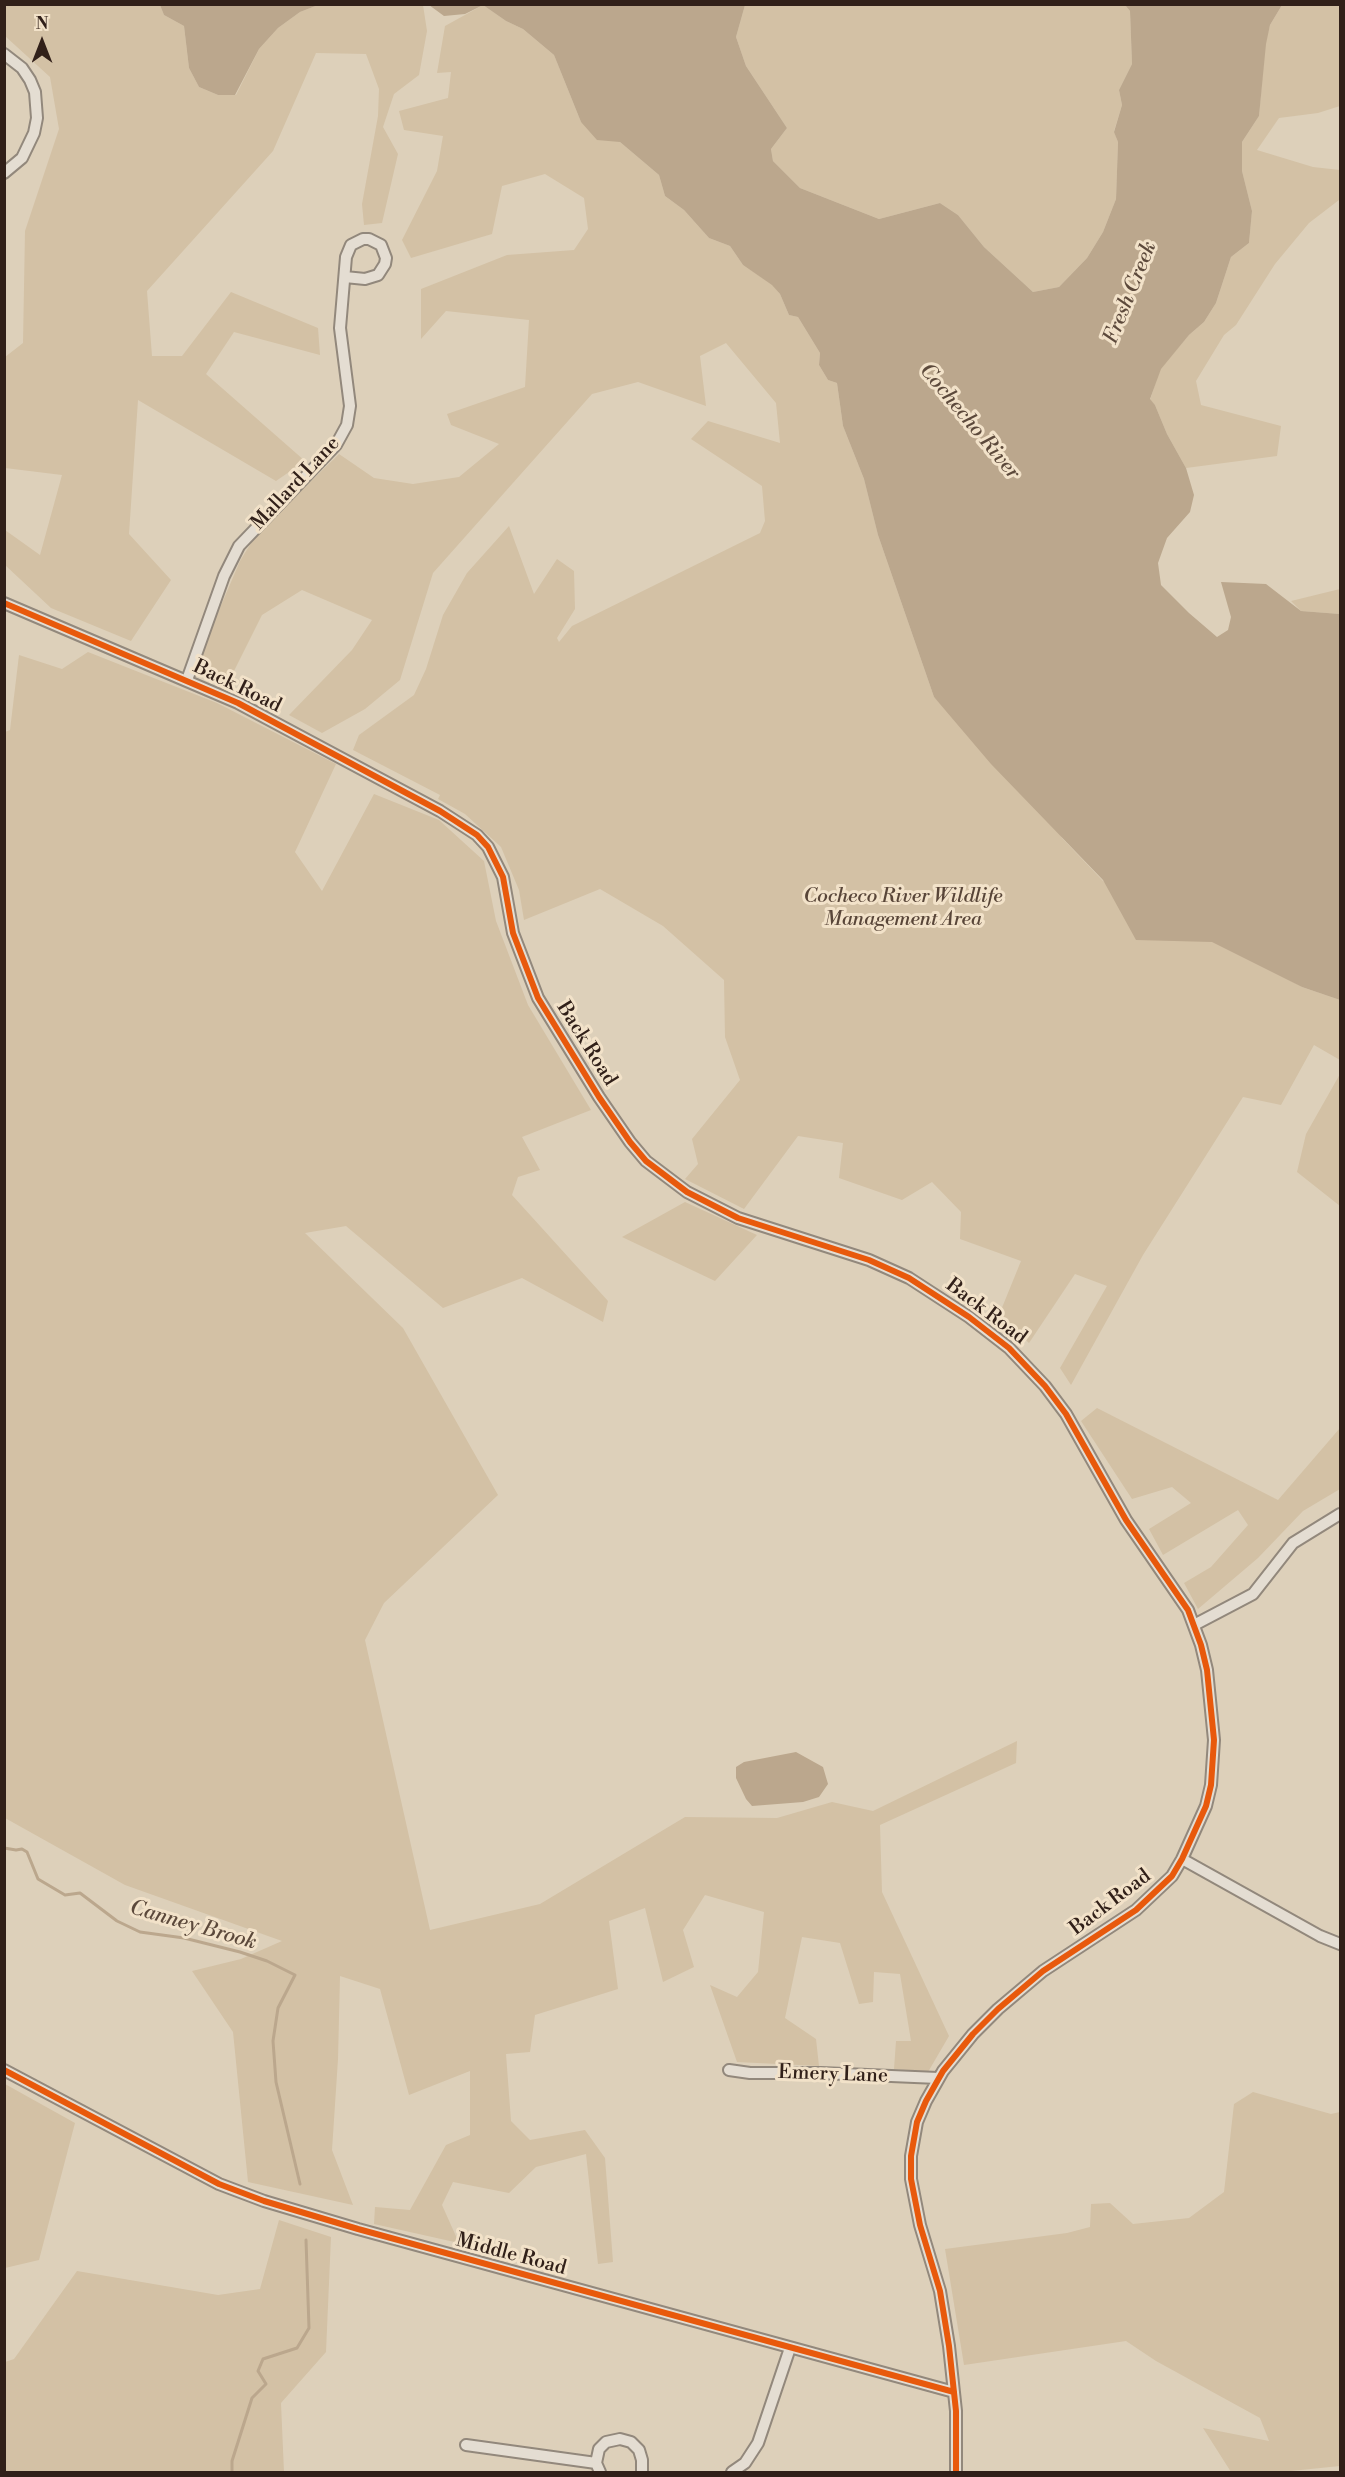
<!DOCTYPE html>
<html>
<head>
<meta charset="utf-8">
<style>
	body { margin:0 }
	#map { position:relative; width:1345px; height:2477px; overflow:hidden; background:#ddd0ba; font-family:"Libre Bodoni",serif }
	canvas { display:block }
	.frame { position:absolute; inset:0; border:6px solid #312019; pointer-events:none }
	.north { position:absolute; left:12px; top:12px; width:60px; height:60px; -webkit-text-stroke:4px #f2e2c9; paint-order:stroke; rotate:0deg; font-size:16px; font-weight:700; line-height:24px; text-align:center; color:#312019 }
	.north::after { content:''; display:block; margin:auto; width:21px; height:27px; background:#312019; clip-path:polygon(50% 0,100% 100%,50% 72%,0 100%) }
</style>
</head>
<body>
<div id="map">
<canvas width="1345" height="2477"></canvas>
<div class="frame"></div>
<div class="north">N</div>
</div>
<script>
const g = document.querySelector('canvas').getContext('2d');
g.lineJoin = 'round';
function fill(path, color) { g.fillStyle = color; g.fill(path, 'evenodd'); }
const poly = rows => new Path2D(rows.map(r => 'M' + r).join(''));
function trace(path, color, width, dash) { g.strokeStyle = color; g.lineWidth = width; g.lineCap = dash ? 'butt' : 'round'; g.setLineDash(dash || []); g.stroke(path); }
function label(font, color, halo, rows, align = 'center') {
  g.font = font + ' "Libre Bodoni",serif'; g.lineWidth = 6; g.setLineDash([]); g.textBaseline = 'middle'; g.strokeStyle = halo; g.fillStyle = color; for (const [text, x, y, turn = 0] of rows) {
    g.save(); g.translate(x, y); g.rotate((+turn || 0) * Math.PI / 180); g.textAlign = isNaN(turn) ? turn : align; if (halo) g.strokeText(text, 0, 0); g.fillText(text, 0, 0); g.restore();
  }
}
const green = poly([
	[5,5,160,5,164,15,184,26,189,68,199,87,218,95,236,95,259,49,278,28,300,12,318,5,423,5,427,31,419,75,394,94,383,127,398,154,382,223,364,225,362,204,378,116,379,89,366,54,316,53,273,151,147,291,152,356,182,356,231,292,318,328,320,355,234,332,206,374,305,461,276,481,138,400,129,534,171,580,131,641,51,608,5,565,5,530,40,555,62,475,5,468,5,357,23,343,25,231,59,129,50,77,5,36],
	[483,5,506,21,523,29,554,55,581,122,620,142,659,175,665,196,684,210,709,238,730,246,743,265,772,284,780,294,789,315,798,317,820,353,819,365,828,380,837,383,843,426,864,479,878,535,934,697,1053,819,1062,838,1103,881,1221,941,1302,987,1340,1000,1340,1060,1314,1045,1281,1105,1243,1097,1143,1255,1071,1385,1060,1368,1107,1286,1075,1274,1029,1343,999,1315,1021,1261,960,1239,961,1212,932,1182,902,1200,839,1178,843,1143,798,1136,744,1209,685,1179,698,1164,692,1139,740,1080,725,1037,724,980,663,926,600,889,524,920,519,890,501,847,465,814,438,799,440,795,353,750,359,735,414,695,426,669,443,615,467,573,509,526,534,594,557,559,574,571,575,609,557,638,559,642,572,626,760,533,765,521,762,486,691,439,708,421,780,443,776,403,726,343,700,356,706,406,638,382,592,394,433,573,400,680,365,709,322,733,289,715,352,650,372,620,302,590,262,615,227,685,193,671,240,561,256,535,339,454,374,478,413,484,459,477,499,444,451,425,447,414,525,387,529,320,446,311,421,339,421,289,507,255,574,250,588,229,584,198,545,174,502,186,492,234,411,258,402,240,437,171,443,136,404,130,399,111,448,98,451,72,437,73,445,26],
	[745,5,1125,5,1130,11,1132,64,1119,90,1122,105,1114,131,1118,142,1116,199,1103,232,1087,258,1059,287,1033,292,984,247,958,215,940,203,879,219,800,188,773,161,771,149,787,128,746,66,736,37],
	[1282,5,1340,5,1340,106,1318,113,1279,118,1257,150,1313,167,1340,170,1340,196,1339,200,1309,223,1275,264,1236,325,1224,335,1196,381,1201,405,1281,426,1277,456,1186,468,1167,434,1155,405,1150,400,1160,369,1189,335,1204,322,1216,303,1231,257,1249,243,1252,211,1242,171,1242,142,1259,116,1265,44,1270,25],
	[1340,589,1340,614,1301,611,1291,601],
	[88,652,217,703,336,764,295,852,322,891,374,794,439,820,484,861,496,921,528,1005,591,1110,522,1137,540,1170,518,1177,512,1195,608,1301,603,1322,522,1278,443,1308,346,1226,305,1233,403,1328,498,1495,384,1603,365,1640,430,1930,540,1904,685,1817,777,1818,832,1802,873,1811,1017,1741,1016,1763,880,1825,882,1892,949,2036,928,2072,894,2069,896,2041,911,2041,900,1974,874,1972,873,2002,859,2004,840,1943,802,1937,785,2018,816,2039,819,2066,737,2062,710,1985,737,1997,758,1972,764,1912,705,1895,683,1930,694,1967,663,1982,645,1908,609,1921,618,1989,535,2015,530,2052,506,2054,511,2121,530,2140,585,2130,605,2158,613,2262,598,2264,586,2154,536,2167,509,2193,453,2182,442,2205,459,2243,374,2224,375,2207,410,2210,446,2145,470,2135,470,2071,409,2095,380,1989,340,1976,338,2059,332,2150,353,2205,248,2182,233,2032,192,1971,241,1959,282,1941,125,1885,5,1818,5,732,10,730,19,655,62,669],
	[1340,1074,1340,1206,1297,1172,1306,1134],
	[685,1202,757,1235,715,1281,622,1237],
	[1097,1408,1278,1500,1340,1428,1340,1489,1303,1511,1258,1558,1198,1609,1184,1583,1211,1567,1248,1525,1238,1510,1163,1555,1149,1529,1191,1503,1172,1487,1132,1499,1081,1421],
	[5,2084,75,2123,39,2260,5,2268],
	[1253,2092,1331,2114,1340,2112,1340,2466,1281,2472,1231,2472,1203,2428,1269,2441,1260,2418,1156,2361,1126,2341,964,2365,945,2249,1067,2233,1090,2227,1091,2204,1110,2203,1133,2224,1189,2218,1224,2192,1234,2104],
	[279,2220,331,2237,326,2352,281,2403,284,2472,5,2472,5,2362,14,2359,77,2271,218,2295,260,2289]
]);
const water = poly([
	[160,5,318,5,300,12,278,28,259,49,235,95,218,95,199,87,189,68,184,26,164,15],
	[429,5,483,5,465,14,444,16],
	[483,5,745,5,736,37,746,66,787,128,771,149,773,161,800,188,879,219,940,203,958,215,984,247,1033,292,1059,287,1087,258,1103,232,1116,199,1118,142,1114,132,1122,105,1119,90,1132,64,1130,11,1125,5,1282,5,1270,25,1266,44,1259,116,1242,142,1242,171,1252,211,1249,243,1231,257,1216,303,1204,322,1189,335,1161,369,1150,399,1155,405,1167,434,1186,468,1194,495,1190,512,1167,538,1158,563,1161,585,1189,613,1217,637,1228,630,1231,617,1221,582,1266,584,1301,611,1340,614,1340,1000,1302,987,1212,942,1136,940,1103,880,991,764,934,697,878,535,864,479,843,426,837,383,828,380,819,365,820,353,798,317,789,315,780,294,772,285,743,265,730,246,709,238,684,210,665,196,659,175,620,142,597,140,581,122,554,55,523,29,506,21],
	[796,1752,823,1767,828,1784,819,1797,803,1802,752,1806,746,1799,736,1778,736,1767,744,1762]
]);
const stream = poly([
	[4,1848,16,1850,22,1849,27,1852,38,1879,65,1895,80,1893,117,1921,140,1932,184,1938,240,1952,267,1961,295,1975,278,2008,273,2041,276,2082,300,2184],
	[232,2472,232,2461,252,2398,266,2384,258,2371,263,2359,297,2348,309,2328,306,2240]
]);
const minor = poly([
	[4,54,22,68,30,80,35,92,37,118,34,133,22,158,4,173],
	[4,603,238,703,440,811,477,835,488,847,503,877,513,933,538,998,599,1097,630,1142,646,1161,687,1192,738,1218,869,1260,909,1278,969,1317,1009,1348,1045,1386,1066,1414,1126,1520,1188,1610,1201,1645,1207,1670,1214,1740,1211,1785,1206,1806,1182,1859,1172,1876,1136,1910,1043,1971,998,2009,973,2034,943,2071,926,2101,917,2122,911,2156,911,2179,920,2225,940,2291,949,2346,956,2411,956,2472],
	[187,680,224,576,239,546,336,445,347,425,350,406,340,328,346,257,351,245,363,239,369,239,381,245,386,258,385,264,378,275,365,279,345,277],
	[1194,1625,1253,1594,1293,1543,1340,1514],
	[1182,1859,1320,1936,1340,1944],
	[4,2070,219,2184,264,2201,358,2229,954,2392],
	[729,2070,750,2073,821,2073,938,2078],
	[466,2445,596,2463],
	[600,2472,596,2463,599,2449,606,2442,620,2439,631,2442,639,2450,642,2460,642,2472],
	[732,2472,745,2463,758,2443,790,2348]
]);
const cycleway = poly([
	[4,603,238,703,440,811,477,835,488,847,503,877,513,933,538,998,599,1097,630,1142,646,1161,687,1192,738,1218,869,1260,909,1278,969,1317,1009,1348,1045,1386,1066,1414,1126,1520,1188,1610,1201,1645,1207,1670,1214,1740,1211,1785,1206,1806,1182,1859,1172,1876,1136,1910,1043,1971,998,2009,973,2034,943,2071,926,2101,917,2122,911,2156,911,2179,920,2225,940,2291,949,2346,956,2411,956,2472],
	[4,2070,219,2184,264,2201,358,2229,954,2392]
]);
const streetNames = [
	["Mallard Lane",296,484,-47],
	["Back Road",237,687,26],
	["Back Road",586,1044,58],
	["Back Road",986,1312,37],
	["Back Road",1111,1903,-37],
	["Emery Lane",833,2075,2],
	["Middle Road",511,2255,15]
];
const parkNames = [
	["Cocheco River Wildlife",903,897],
	["Management Area",903,920]
];
const waterNames = [
	["Fresh Creek",1131,293,-68],
	["Cochecho River",969,422,50],
	["Canney Brook",193,1926,16]
];
fill(green, '#d3c1a5');
fill(water, '#bba78d');
trace(stream, '#bba78d', 3);
trace(minor, '#92887c', 14);
trace(minor, '#e4ddd2', 10);
trace(cycleway, '#e8590c', 6);
label('20px', '#312019', '#f2e2c9', streetNames);
label('italic 20px', '#584538', '#f2e2c9', parkNames);
label('italic 21px', '#5c493b', '#f2e2c9', waterNames);
</script>
</body>
</html>
